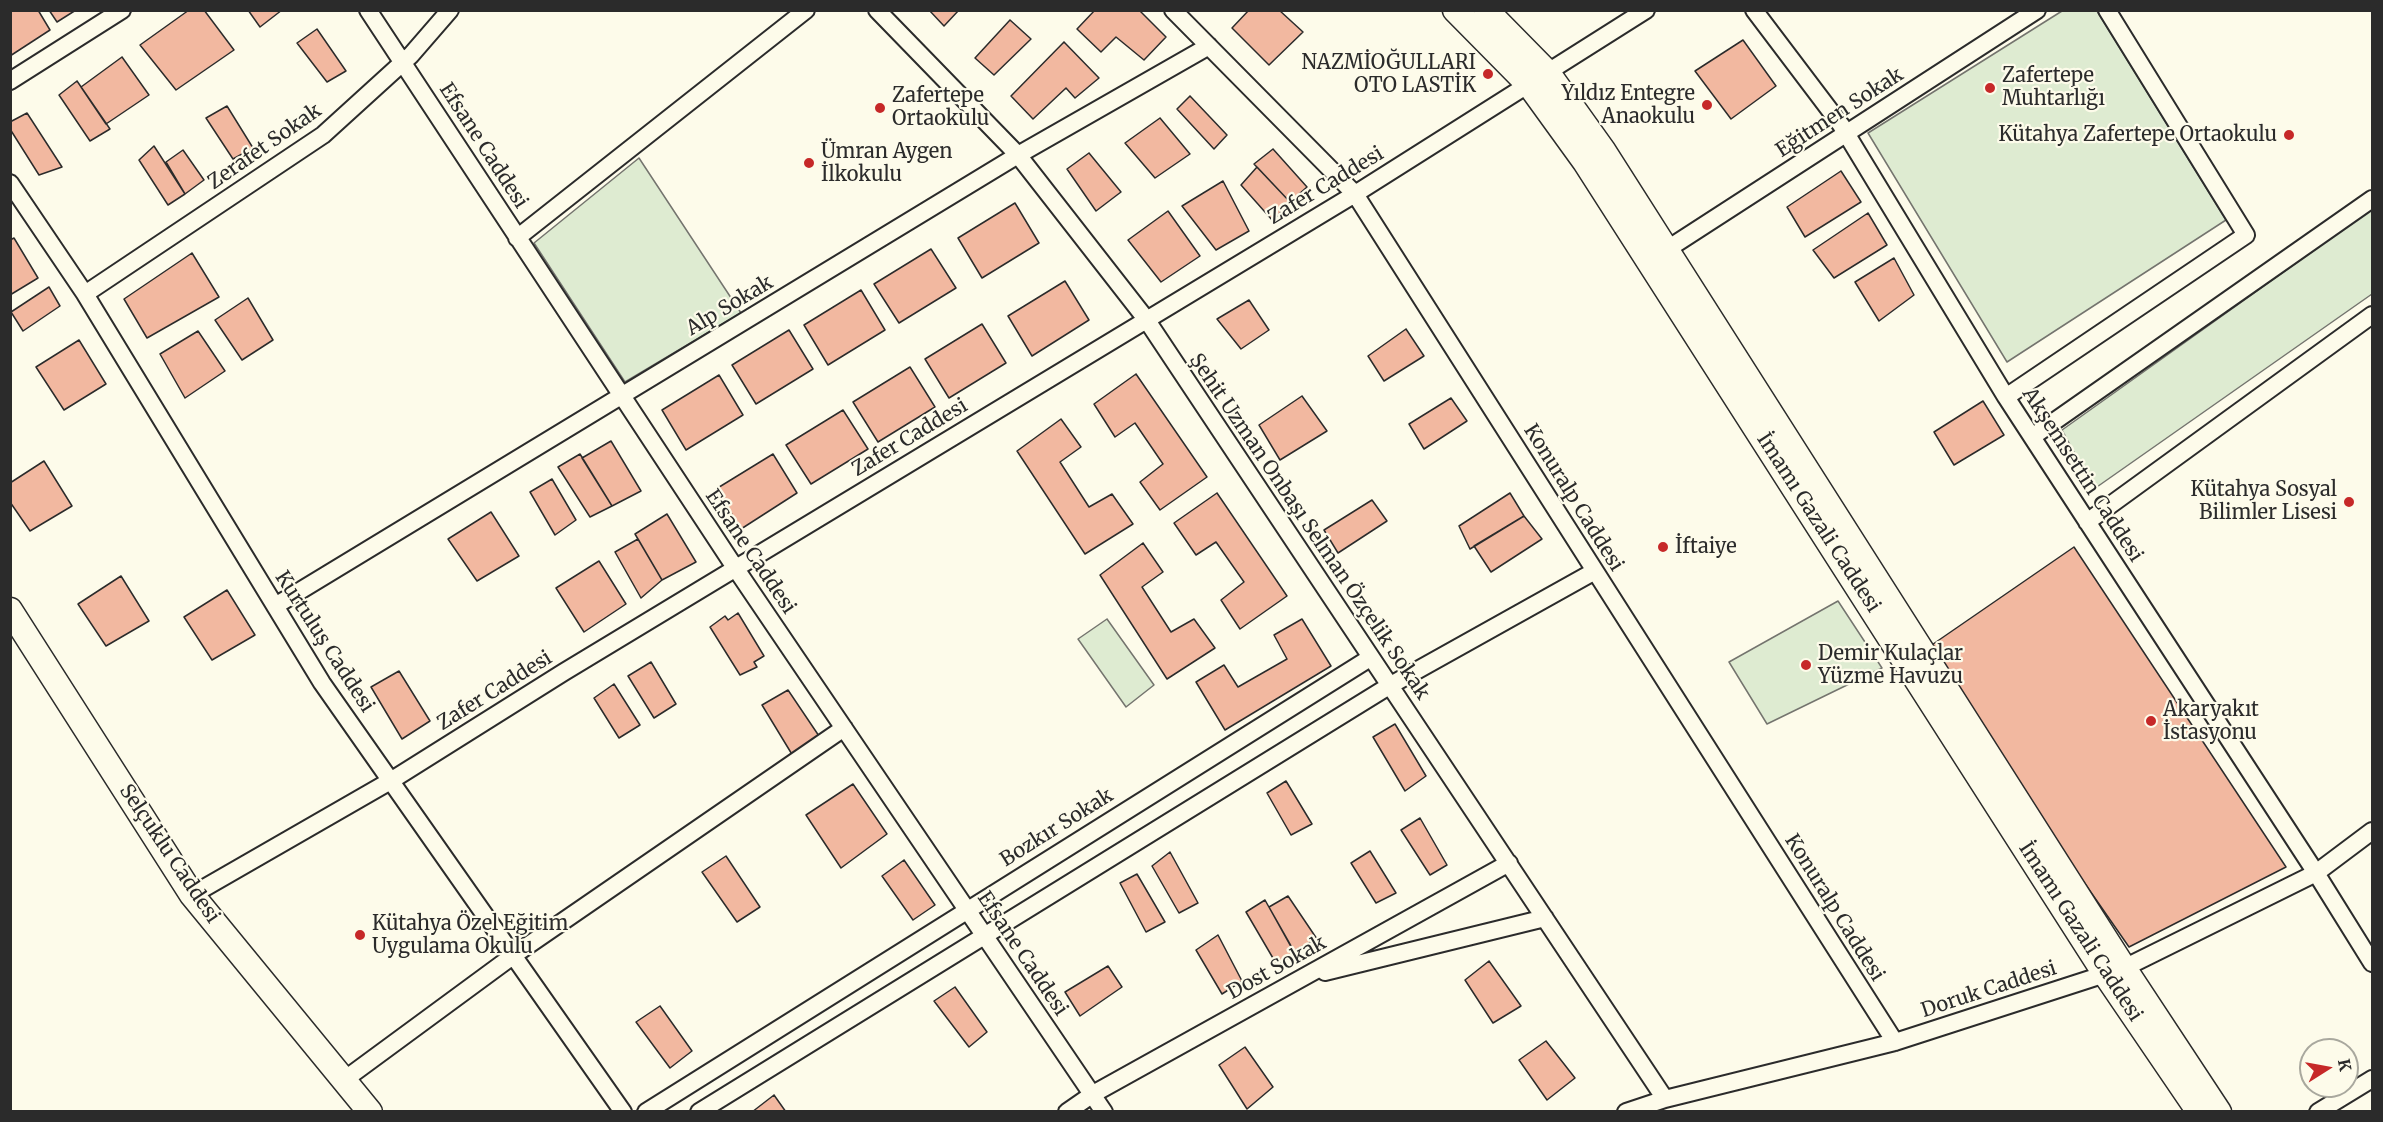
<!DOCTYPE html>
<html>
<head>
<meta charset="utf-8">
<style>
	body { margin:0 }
	#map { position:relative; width:2383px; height:1122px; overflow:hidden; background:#fdfbea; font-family:Merriweather,serif }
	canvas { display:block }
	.frame { position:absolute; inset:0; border:12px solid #2b2b2b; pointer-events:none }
	.north { position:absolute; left:2299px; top:1038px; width:60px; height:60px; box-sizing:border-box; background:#fdfbea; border:2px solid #a9a89e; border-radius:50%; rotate:79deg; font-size:16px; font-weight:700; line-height:24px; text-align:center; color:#2b2b2b }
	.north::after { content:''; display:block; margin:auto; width:21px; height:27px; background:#c62828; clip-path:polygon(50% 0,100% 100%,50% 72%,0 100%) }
</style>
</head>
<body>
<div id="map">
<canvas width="2383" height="1122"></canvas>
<div class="frame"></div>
<div class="north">K</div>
</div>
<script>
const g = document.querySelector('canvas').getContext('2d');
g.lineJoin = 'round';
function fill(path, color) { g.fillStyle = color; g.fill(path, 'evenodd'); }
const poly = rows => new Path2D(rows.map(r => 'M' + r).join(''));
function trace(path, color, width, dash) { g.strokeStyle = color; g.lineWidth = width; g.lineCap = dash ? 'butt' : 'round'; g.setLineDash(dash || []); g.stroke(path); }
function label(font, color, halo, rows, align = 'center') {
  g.font = font + ' Merriweather,serif'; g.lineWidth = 4.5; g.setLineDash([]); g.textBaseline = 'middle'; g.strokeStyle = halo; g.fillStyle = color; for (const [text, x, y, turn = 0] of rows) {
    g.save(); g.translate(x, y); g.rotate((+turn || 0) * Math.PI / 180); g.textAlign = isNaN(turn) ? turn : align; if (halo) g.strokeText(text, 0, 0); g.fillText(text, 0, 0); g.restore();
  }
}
const green = poly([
	[2062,11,2097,11,2226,220,2007,362,1868,133,2062,11],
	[639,158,741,313,625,382,534,243,639,158],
	[2372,209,2372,294,2094,489,2062,430,2372,209],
	[1838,601,1882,668,1767,724,1729,662,1838,601],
	[1107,619,1154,685,1126,707,1078,639,1107,619]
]);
const building = poly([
	[10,10,38,10,50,30,10,56,10,10],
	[49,10,76,10,57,22,49,10],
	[189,10,204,10,234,50,176,90,140,45,189,10],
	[248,10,282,10,260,27,248,10],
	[929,10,959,10,944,26,929,10],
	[1095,10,1139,10,1166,37,1144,60,1116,37,1101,52,1077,29,1095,10],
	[1249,10,1279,10,1303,32,1269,65,1232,28,1249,10],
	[1010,20,1031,39,994,75,975,58,1010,20],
	[317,29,346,71,327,82,297,43,317,29],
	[1743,40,1776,86,1731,119,1695,71,1743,40],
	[1064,42,1099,78,1075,98,1066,88,1033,119,1011,96,1064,42],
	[122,57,149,95,106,124,81,87,122,57],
	[77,81,110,129,90,141,59,95,77,81],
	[1190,96,1227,135,1214,149,1177,109,1190,96],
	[227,106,253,148,233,159,206,118,227,106],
	[27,113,62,167,39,175,10,129,10,122,27,113],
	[1160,118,1190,154,1155,178,1125,143,1160,118],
	[154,146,185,194,168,205,139,160,154,146],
	[1273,149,1307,187,1290,202,1254,164,1273,149],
	[183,150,204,180,185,194,166,162,183,150],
	[1089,153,1121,192,1096,211,1067,169,1089,153],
	[1257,167,1290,202,1273,221,1241,185,1257,167],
	[1841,171,1861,202,1805,237,1787,207,1841,171],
	[1223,181,1249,231,1216,250,1182,206,1223,181],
	[1015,203,1039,243,982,278,958,238,1015,203],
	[1168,211,1200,256,1161,282,1128,240,1168,211],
	[1868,213,1887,245,1834,278,1813,250,1868,213],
	[14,238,38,278,10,295,10,240,14,238],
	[931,249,956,288,899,323,874,284,931,249],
	[192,253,219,297,147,338,124,299,192,253],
	[1894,258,1914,295,1879,321,1855,282,1894,258],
	[1065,281,1089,320,1032,356,1008,316,1065,281],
	[49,287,60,306,23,331,11,312,49,287],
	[861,290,885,330,828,365,804,325,861,290],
	[248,298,273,340,242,360,215,320,248,298],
	[1249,300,1269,330,1241,349,1217,319,1249,300],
	[982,324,1006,363,949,398,925,359,982,324],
	[1406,329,1424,356,1384,381,1368,356,1406,329],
	[789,330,813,369,756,404,732,365,789,330],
	[198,331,225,371,185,398,160,354,198,331],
	[79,340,106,384,64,410,36,367,79,340],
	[910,367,935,407,878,442,853,402,910,367],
	[1136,374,1207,477,1160,510,1140,482,1163,464,1135,423,1115,437,1094,404,1136,374],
	[719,375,743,415,686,450,662,410,719,375],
	[1302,396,1327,431,1280,460,1259,425,1302,396],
	[1451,398,1467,421,1424,449,1409,424,1451,398],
	[1983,401,2004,435,1954,465,1934,432,1983,401],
	[843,410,868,449,811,484,786,445,843,410],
	[1061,419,1081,447,1060,462,1089,507,1112,494,1133,524,1085,554,1017,451,1061,419],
	[611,441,641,491,612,506,582,458,611,441],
	[580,454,612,506,590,517,558,467,580,454],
	[773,454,797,493,741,529,716,489,773,454],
	[44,461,72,506,30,531,10,502,10,483,44,461],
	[552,479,576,520,555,535,530,492,552,479],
	[1217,493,1287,596,1240,629,1221,600,1244,582,1216,542,1196,555,1174,523,1217,493],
	[1510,493,1524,516,1470,549,1459,526,1510,493],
	[1372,500,1387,521,1338,553,1324,530,1372,500],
	[491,512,519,556,477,581,448,539,491,512],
	[667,514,696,562,662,580,635,534,667,514],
	[1524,516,1542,539,1491,572,1474,546,1524,516],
	[638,539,662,580,641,598,615,552,638,539],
	[1143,543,1163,572,1142,587,1171,632,1194,619,1215,648,1167,679,1100,575,1143,543],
	[2074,547,2286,867,2129,947,1923,651,2074,547],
	[599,561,626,604,584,632,556,588,599,561],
	[121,576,149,621,106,646,78,604,121,576],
	[227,590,255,635,212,660,184,617,227,590],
	[738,613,764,656,754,662,757,667,740,675,710,627,725,616,728,620,738,613],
	[1302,619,1331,666,1225,730,1196,682,1224,665,1238,687,1287,659,1274,635,1302,619],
	[651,662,676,704,654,718,628,676,651,662],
	[399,671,430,721,402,739,371,687,399,671],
	[614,684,640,725,619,738,594,698,614,684],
	[788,690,819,736,793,756,762,705,788,690],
	[1395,724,1426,776,1405,791,1373,737,1395,724],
	[1286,781,1312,824,1291,835,1267,793,1286,781],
	[853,784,887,834,841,868,806,815,853,784],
	[1420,818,1447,865,1430,875,1401,830,1420,818],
	[1370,851,1396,893,1376,903,1351,863,1370,851],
	[1170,852,1198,903,1179,913,1152,866,1170,852],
	[726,856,760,907,737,922,702,872,726,856],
	[904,860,935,905,913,920,882,876,904,860],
	[1137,874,1165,922,1146,932,1120,883,1137,874],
	[1288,896,1317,939,1294,951,1269,907,1288,896],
	[1265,900,1295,954,1277,965,1246,912,1265,900],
	[1218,935,1242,981,1222,994,1196,950,1218,935],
	[1489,961,1521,1006,1493,1023,1465,980,1489,961],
	[1108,966,1122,987,1080,1016,1065,992,1108,966],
	[955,987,987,1032,969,1047,934,1001,955,987],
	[660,1006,692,1051,670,1068,636,1022,660,1006],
	[1546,1041,1575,1078,1547,1100,1519,1060,1546,1041],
	[1245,1047,1273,1087,1247,1109,1219,1065,1245,1047],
	[774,1095,786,1112,752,1112,774,1095]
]);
const street = poly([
	[368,10,736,569,1104,1112],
	[877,10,1018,155,1146,319,1665,1099],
	[1173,10,1355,194,1895,1042],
	[1754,10,1841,125,2006,397,2316,873,2372,963],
	[10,81,122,10],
	[10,183,85,294,322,683,623,1112],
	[517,238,806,10],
	[1666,250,2037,10],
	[85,294,323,135,411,55,450,10],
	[2006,397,2246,235,2107,10],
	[2032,437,2372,199],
	[2087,522,2372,315],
	[275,606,1018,155,1209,46],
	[192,895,392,780,564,672,1355,194,1646,10],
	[1325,972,1545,918],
	[344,1080,514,955,844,728],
	[646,1112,1370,658],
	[699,1112,1389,686,1595,571],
	[1067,1112,1093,1094,1509,863],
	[1626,1112,1665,1099,1895,1042,2124,968,2316,873,2372,831],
	[2318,1112,2372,1079]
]);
const secondary = poly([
	[1455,10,1530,86,1585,162,2105,974,2199,1112],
	[1486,10,1548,73,1603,150,2124,968,2219,1112],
	[10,610,192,895,370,1112]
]);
const markers = [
	[1488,74,6,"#c62828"],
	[1990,88,6,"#c62828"],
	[1707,105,6,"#c62828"],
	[880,108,6,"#c62828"],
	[2289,135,6,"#c62828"],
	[809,163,6,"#c62828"],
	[2349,502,6,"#c62828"],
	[1663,547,6,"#c62828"],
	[1806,665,6,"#c62828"],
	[2151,721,6,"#c62828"],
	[360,935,6,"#c62828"]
];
const poiNames = [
	["NAZMİOĞULLARI",1476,63,"right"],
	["OTO LASTİK",1476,86,"right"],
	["Zafertepe",2002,76],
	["Muhtarlığı",2002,99],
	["Yıldız Entegre",1695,94,"right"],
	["Anaokulu",1695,117,"right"],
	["Zafertepe",892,96],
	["Ortaokulu",892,119],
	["Kütahya Zafertepe Ortaokulu",2277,135,"right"],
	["Ümran Aygen",821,152],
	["İlkokulu",821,175],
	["Kütahya Sosyal",2337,490,"right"],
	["Bilimler Lisesi",2337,513,"right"],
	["İftaiye",1675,547],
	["Demir Kulaçlar",1818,654],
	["Yüzme Havuzu",1818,677],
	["Akaryakıt",2163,710],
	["İstasyonu",2163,733],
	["Kütahya Özel Eğitim",372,924],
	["Uygulama Okulu",372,947]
];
const streetNames = [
	["Eğitmen Sokak",1840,113,-33],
	["Efsane Caddesi",483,146,57],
	["Zerafet Sokak",265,147,-35],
	["Zafer Caddesi",1326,186,-31],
	["Alp Sokak",730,306,-31],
	["Zafer Caddesi",910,438,-31],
	["Akşemsettin Caddesi",2082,475,57],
	["Konuralp Caddesi",1573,498,58],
	["İmamı Gazali Caddesi",1818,523,57],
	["Şehit Uzman Onbaşı Selman Özçelik Sokak",1309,527,56],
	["Efsane Caddesi",750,552,56],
	["Kurtuluş Caddesi",324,642,57],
	["Zafer Caddesi",495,691,-32],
	["Bozkır Sokak",1057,828,-32],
	["Selçuklu Caddesi",169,854,56],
	["Konuralp Caddesi",1834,908,58],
	["İmamı Gazali Caddesi",2080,932,57],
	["Efsane Caddesi",1022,954,56],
	["Dost Sokak",1277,968,-29],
	["Doruk Caddesi",1989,990,-18]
];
fill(green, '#deebd1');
trace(green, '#74746e', 1.5);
fill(building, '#f2b8a0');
trace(building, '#2b2b2b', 1.5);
trace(street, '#2b2b2b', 20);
trace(secondary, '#2b2b2b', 27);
trace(street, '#fdfbea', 16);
trace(secondary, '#fdfbea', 24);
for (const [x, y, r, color] of markers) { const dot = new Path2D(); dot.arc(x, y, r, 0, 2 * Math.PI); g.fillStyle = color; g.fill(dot); trace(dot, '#fdfbea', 2); }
label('20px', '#2b2b2b', '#fdfbea', poiNames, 'left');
label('20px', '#2b2b2b', '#fdfbea', streetNames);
</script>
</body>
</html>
